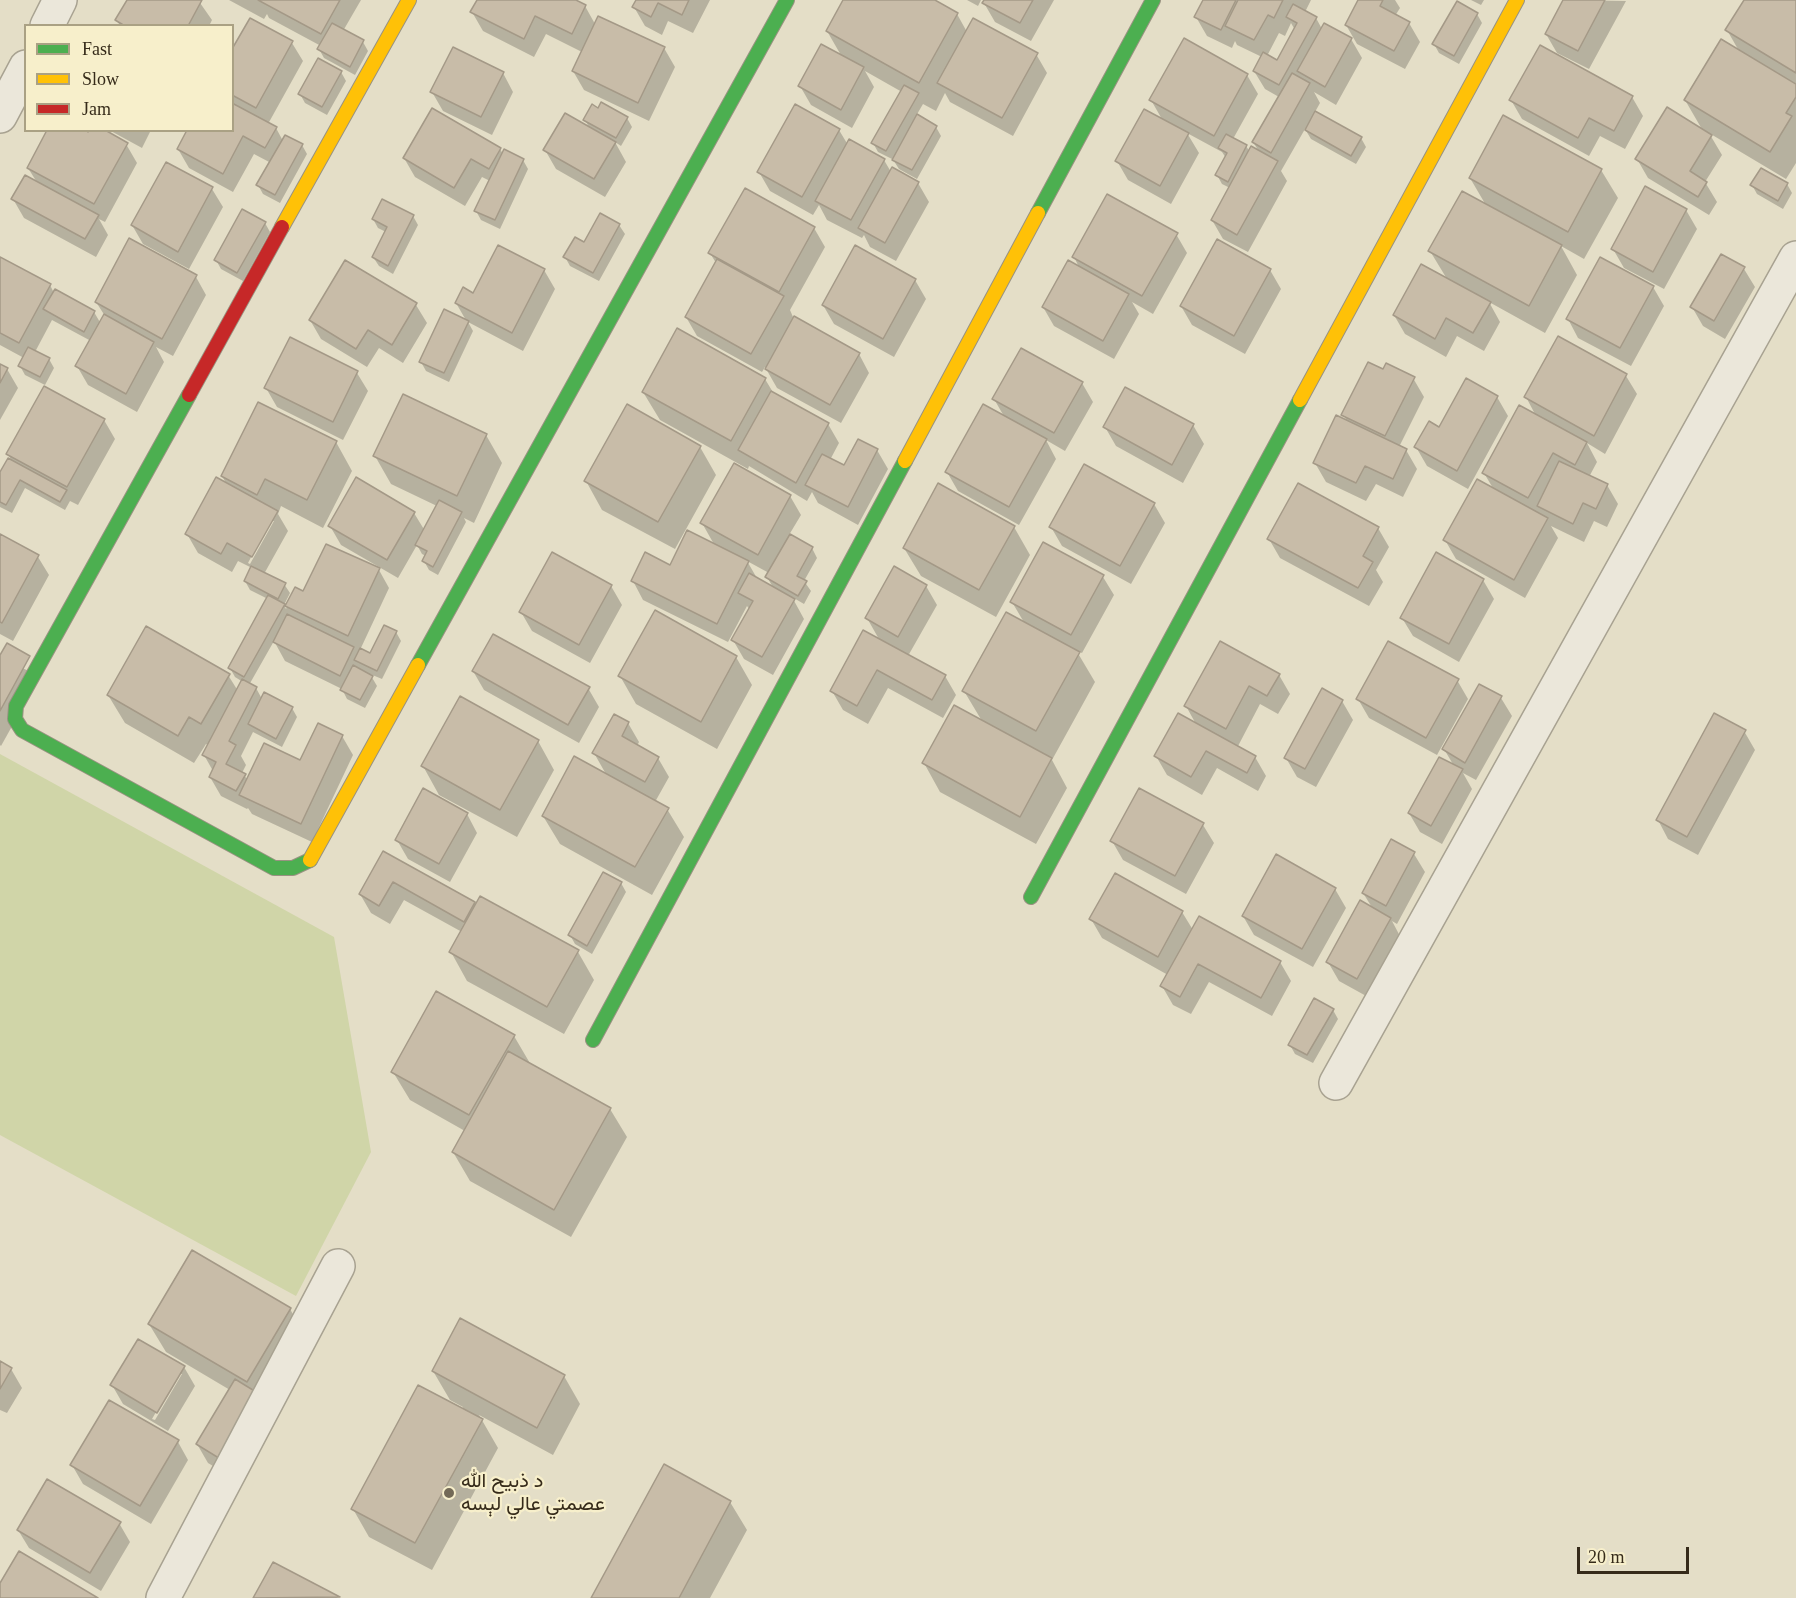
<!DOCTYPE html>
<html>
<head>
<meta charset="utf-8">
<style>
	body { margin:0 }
	#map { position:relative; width:1796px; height:1598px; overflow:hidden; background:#e4dec7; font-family:"Times New Roman",serif }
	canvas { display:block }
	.legend { position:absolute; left:24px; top:24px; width:210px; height:108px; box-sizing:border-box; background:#f7efcb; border:2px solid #aaa184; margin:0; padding:8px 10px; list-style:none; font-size:18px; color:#362b1a }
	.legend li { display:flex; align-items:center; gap:12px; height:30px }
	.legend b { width:30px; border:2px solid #aaa184 }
	.scale { position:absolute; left:1577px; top:1547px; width:112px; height:27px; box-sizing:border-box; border:3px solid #362b1a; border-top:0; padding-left:8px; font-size:18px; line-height:21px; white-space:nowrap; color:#362b1a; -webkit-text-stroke:4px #f7efcb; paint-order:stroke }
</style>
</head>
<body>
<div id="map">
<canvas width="1796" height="1598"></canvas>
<ul class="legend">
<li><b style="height:8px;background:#4caf50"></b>Fast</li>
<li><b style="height:8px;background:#ffc107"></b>Slow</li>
<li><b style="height:8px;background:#c62828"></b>Jam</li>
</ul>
<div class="scale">20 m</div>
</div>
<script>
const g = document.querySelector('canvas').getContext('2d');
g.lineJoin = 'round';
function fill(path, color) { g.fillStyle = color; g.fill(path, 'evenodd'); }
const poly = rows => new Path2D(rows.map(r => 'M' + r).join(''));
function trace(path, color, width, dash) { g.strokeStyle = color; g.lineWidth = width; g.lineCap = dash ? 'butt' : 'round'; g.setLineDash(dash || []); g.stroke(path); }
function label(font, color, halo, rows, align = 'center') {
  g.font = font + ' "Times New Roman",Vazirmatn,serif'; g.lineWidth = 4.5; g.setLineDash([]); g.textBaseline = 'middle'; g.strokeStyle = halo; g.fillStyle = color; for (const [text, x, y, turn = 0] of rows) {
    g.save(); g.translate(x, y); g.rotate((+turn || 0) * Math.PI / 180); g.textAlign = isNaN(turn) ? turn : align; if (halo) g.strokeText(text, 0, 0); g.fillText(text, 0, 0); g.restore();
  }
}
const green = poly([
	[0,754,334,937,371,1152,296,1296,0,1135]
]);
const shadow = poly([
	[128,0,198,0,212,20,209,26,120,26,117,20],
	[229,0,361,0,343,31,363,42,368,51,355,75,324,58,319,49,321,46,269,18,267,14,264,19],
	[478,0,573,0,585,6,595,24,664,48,675,67,649,121,584,90,573,71,582,52,546,34,534,57,483,31,472,12],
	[637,0,710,0,693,33,668,21,662,35,645,26,634,7],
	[845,0,932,0,957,14,967,32,1036,54,1047,73,1013,136,950,102,945,93,936,111,923,104,916,116,936,127,941,136,917,179,899,169,892,158,892,159,878,152,873,143,902,92,865,71,874,87,852,128,811,105,800,86,842,57,827,31],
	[967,0,981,0,978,6],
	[986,0,1054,0,1031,41,995,22,984,3],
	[1204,0,1311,0,1305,12,1316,18,1322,29,1351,39,1362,58,1336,105,1314,92,1320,103,1315,112,1361,138,1366,147,1356,164,1311,139,1305,129,1281,171,1287,181,1248,252,1223,239,1212,220,1230,188,1222,184,1217,175,1226,158,1222,152,1187,133,1199,153,1171,204,1128,180,1117,161,1163,121,1151,100,1247,75,1258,94,1233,139,1246,146,1250,152,1260,153,1253,142,1279,97,1265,89,1254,71,1262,57,1237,45,1235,41,1232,48,1207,36,1196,17],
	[1291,23,1295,30,1277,62,1267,56,1279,33,1285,36],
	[1360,0,1395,0,1400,8,1395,16,1409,23,1420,42,1405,69,1357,44,1346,25],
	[1471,0,1484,0,1481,5],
	[1564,0,1626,1,1589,69,1557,53,1546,34],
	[1745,0,1796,0,1796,163,1786,179,1709,133,1722,155,1705,182,1717,202,1709,215,1648,178,1637,159,1703,131,1685,100,1739,51,1727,30],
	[1477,14,1482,23,1459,64,1439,53,1434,44],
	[292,43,303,61,268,124,276,128,283,141,302,145,307,154,280,203,263,194,258,185,271,163,254,154,233,192,189,168,178,149,232,130,232,52],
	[1540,47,1632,97,1643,116,1625,149,1600,136,1589,156,1522,119,1511,100],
	[341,72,346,81,327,115,305,103,300,94],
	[503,73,513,92,492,135,443,111,432,92],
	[795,106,839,130,848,145,884,160,891,172,918,183,929,202,896,261,870,247,864,235,862,238,827,220,819,205,813,215,770,191,759,172],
	[627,118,632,127,621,146,615,142,626,162,605,197,556,169,545,150,590,129,585,120],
	[109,130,151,130,142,148],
	[126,144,137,163,105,222,99,219,108,235,96,257,24,218,13,199,38,184,28,168],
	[500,149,503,154,523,160,528,169,500,229,481,220,476,211,490,181,482,177,465,206,415,177,404,158],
	[166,164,212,189,223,207,189,269,143,244,132,225],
	[1601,170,1618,198,1584,259,1561,246,1577,275,1545,333,1489,302,1500,322,1484,351,1457,336,1446,357,1405,334,1394,315,1447,279,1430,251,1487,207,1470,178],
	[1787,184,1792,193,1783,209,1757,194,1752,185],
	[1686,210,1697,229,1664,289,1624,268,1613,249],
	[413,216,418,225,393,274,379,266,373,257,386,232,378,228,373,219],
	[265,223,270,232,243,281,221,269,216,260],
	[619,225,625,234,599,281,570,266,565,257],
	[814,228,825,247,790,310,793,317,859,354,869,373,841,423,777,388,765,367,762,372,697,336,686,317,716,263,710,253],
	[1176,234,1187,253,1153,314,1132,302,1139,314,1114,359,1054,326,1043,307,1080,269,1074,257],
	[1722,256,1744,269,1755,287,1725,339,1703,326,1692,307],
	[0,258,50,285,54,293,94,312,101,324,105,316,96,302,196,277,206,295,173,356,156,347,164,362,137,412,88,385,77,366,91,341,52,320,35,352,49,359,54,368,45,385,25,375,20,366,24,358,0,345],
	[544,270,555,289,523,351,468,322,473,331,449,382,426,371,421,362,467,322,456,303,474,295],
	[1270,270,1281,289,1245,354,1192,325,1181,306],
	[915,280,926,299,894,357,834,324,823,305],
	[1653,287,1664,306,1631,366,1578,338,1568,319],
	[416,305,427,323,403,363,379,348,367,367,321,339,310,320],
	[1559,339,1626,376,1637,394,1605,454,1587,443,1597,462,1589,477,1607,485,1618,504,1607,527,1594,521,1584,542,1551,526,1558,538,1525,598,1456,559,1445,540,1494,490,1484,473,1536,416,1526,397],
	[0,366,7,369,18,388,0,420],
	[1383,371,1413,378,1424,397,1399,447,1406,450,1417,469,1403,497,1376,484,1366,501,1326,482,1315,463,1348,423,1343,414],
	[357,373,368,391,343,440,277,407,266,388],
	[765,379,774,394,828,424,839,443,830,460,845,467,877,450,888,469,858,525,818,503,812,492,807,501,749,466,748,469,660,420,643,392],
	[1082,383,1093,402,1065,451,1046,440,1056,459,1019,525,958,491,947,472,1005,418,994,399],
	[1497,397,1508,416,1468,489,1427,466,1416,447,1440,429],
	[104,420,115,439,78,505,70,501,65,510,25,488,12,513,0,507,0,475,12,462,8,454],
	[1193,425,1204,444,1183,483,1116,446,1105,427],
	[486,435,502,463,474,523,464,518,466,522,438,575,429,570,424,561,426,556,422,554,417,545,398,578,341,545,330,526,414,513,425,531,437,506,391,484,375,456],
	[336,442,352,471,323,528,281,506,278,514,288,531,264,574,284,584,290,593,284,605,286,609,295,589,304,593,379,570,389,588,360,650,370,655,396,632,401,641,382,679,370,674,377,686,365,708,347,699,342,689,285,661,274,641,249,685,256,688,262,699,292,708,297,717,282,747,253,732,241,756,246,765,242,773,248,780,301,762,342,736,353,755,312,842,252,814,248,808,247,809,221,796,210,777,213,771,204,755,209,746,206,744,194,763,125,723,108,695,228,675,238,691,243,682,235,677,230,668,268,599,250,590,245,581,252,568,238,561,232,572,198,553,187,534,227,485,222,476],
	[270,521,274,521,250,564,248,563],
	[700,447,716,475,675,549,602,510,586,481],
	[790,496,801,515,789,535,812,548,817,558,804,581,811,591,804,604,792,597,804,619,773,675,744,659,733,640,750,610,747,606,728,642,643,600,633,581,671,567,715,546,702,523],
	[747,561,769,573,767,577,774,589,758,580],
	[1154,504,1165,523,1131,584,1062,546,1051,527],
	[1014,527,1030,555,996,617,921,576,904,548],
	[1378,528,1389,547,1376,570,1383,582,1369,606,1280,558,1269,539],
	[0,536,38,557,49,575,13,641,0,634],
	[1103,577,1114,595,1082,653,1076,650,1095,682,1052,760,1067,788,1036,844,940,792,924,763,982,721,964,691,1025,624,1012,602],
	[1483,580,1494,599,1459,662,1413,636,1402,618],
	[611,586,622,605,590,663,532,631,521,612],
	[926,586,937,605,908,656,945,676,956,695,943,718,888,688,868,724,843,710,832,691,880,641,867,618],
	[736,657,752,685,717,749,636,704,620,676],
	[0,658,40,676,1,746,0,745],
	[473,671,588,688,599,707,579,743,484,690],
	[1279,675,1290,694,1278,714,1260,704,1237,748,1255,757,1266,776,1258,791,1217,768,1202,795,1167,775,1156,756,1197,726,1186,706],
	[1457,680,1468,699,1437,755,1369,718,1358,699],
	[1501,698,1512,716,1476,780,1463,773,1472,789,1442,844,1420,832,1409,813,1454,766,1444,749],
	[1342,701,1353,720,1316,787,1297,777,1286,758],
	[628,723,639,742,637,746,658,758,669,777,655,802,667,809,684,837,652,895,560,844,543,816,607,776,594,753],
	[1744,731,1755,750,1698,855,1668,839,1658,820],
	[538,741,554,770,517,837,439,795,423,766],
	[1140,790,1203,825,1214,843,1186,894,1123,860,1112,841],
	[467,814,477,833,450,882,408,859,397,840],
	[384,853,474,903,476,906,578,952,594,980,564,1034,467,981,451,952,462,932,404,900,390,924,371,913,360,894],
	[1414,854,1425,872,1397,924,1392,921,1401,938,1368,997,1339,981,1328,962,1373,909,1363,893],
	[621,883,626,892,592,954,575,944,570,935],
	[1335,889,1346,908,1313,967,1254,935,1243,916],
	[1182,912,1193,930,1280,962,1291,981,1272,1016,1209,982,1191,1014,1173,1005,1162,986,1168,975,1102,938,1091,919],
	[1333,1010,1338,1019,1313,1063,1295,1054,1290,1045],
	[514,1036,531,1065,610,1109,627,1137,571,1237,470,1181,453,1152,465,1131,410,1100,393,1072],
	[290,1309,306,1337,233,1478,208,1463,197,1444,230,1390,166,1352,149,1324],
	[0,1363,11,1369,22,1388,7,1413,0,1410],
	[184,1367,195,1386,168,1431,123,1404,112,1385],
	[178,1374,182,1374,155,1420,152,1419],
	[433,1371,564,1376,580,1404,553,1455,479,1415,498,1448,432,1570,369,1537,353,1509,462,1410,463,1407,450,1400],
	[178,1442,188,1460,151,1524,83,1484,72,1465],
	[730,1502,747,1530,710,1598,593,1598],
	[119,1523,130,1542,101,1591,29,1548,18,1530],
	[273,1564,338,1598,255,1598]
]);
const building = poly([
	[127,0,202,0,188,26,125,26,115,20,127,0],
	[258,0,340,0,321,34,258,0],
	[477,0,576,0,586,5,572,34,535,16,524,39,470,12,477,0],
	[636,0,689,0,682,15,658,3,651,17,632,7,636,0],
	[843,0,935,0,958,13,919,83,826,31,843,0],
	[984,0,1033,0,1020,23,982,3,984,0],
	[1203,0,1236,0,1221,30,1194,17,1203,0],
	[1238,0,1283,0,1274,18,1268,15,1254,40,1225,26,1238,0],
	[1358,0,1383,0,1380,6,1410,22,1394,51,1345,25,1358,0],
	[1563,0,1605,0,1578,51,1545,34,1563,0],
	[1744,0,1796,0,1796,73,1725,30,1744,0],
	[1457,1,1478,13,1454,56,1432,44,1457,1],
	[1293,4,1317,17,1279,85,1253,71,1263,52,1277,60,1297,23,1286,17,1293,4],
	[598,16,665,47,638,103,572,71,598,16],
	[250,18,293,41,256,108,232,95,232,49,250,18],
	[973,18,1038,53,1002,118,937,83,973,18],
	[332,23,364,40,350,67,317,49,332,23],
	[1324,23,1352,38,1325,87,1297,71,1324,23],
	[1184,38,1248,74,1214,136,1149,100,1184,38],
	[1721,39,1796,84,1796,97,1786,113,1792,116,1770,152,1684,100,1721,39],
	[821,44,864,67,841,110,798,86,821,44],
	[1540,45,1633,96,1614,131,1589,118,1578,138,1509,100,1540,45],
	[453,47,504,72,481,117,430,92,453,47],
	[318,58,342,71,322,107,298,94,318,58],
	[1292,73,1310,83,1271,153,1252,142,1292,73],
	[904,85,919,93,886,151,871,143,904,85],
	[601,102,628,117,616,138,583,120,592,104,598,108,601,102],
	[232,103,277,127,265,148,243,136,223,174,177,149,187,130,232,130,232,103],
	[795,104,840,129,802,197,757,172,795,104],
	[1667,107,1712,135,1690,171,1707,182,1698,197,1635,159,1667,107],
	[432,108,501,148,489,169,471,159,454,188,403,158,432,108],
	[1144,109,1189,133,1160,186,1115,161,1144,109],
	[1315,111,1362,137,1351,156,1305,130,1315,111],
	[565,113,616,142,594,179,543,150,565,113],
	[917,114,937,126,912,170,892,160,917,114],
	[1503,115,1602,169,1568,232,1469,178,1503,115],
	[47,130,85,130,88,132,89,130,105,130,128,143,94,204,27,168,47,130],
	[1226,134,1247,145,1228,182,1215,175,1227,153,1218,148,1226,134],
	[285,135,303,144,275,195,256,185,285,135],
	[849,139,885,159,851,220,815,201,849,139],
	[1251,146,1278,161,1237,235,1211,220,1251,146],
	[504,149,524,159,495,220,474,211,504,149],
	[166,162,213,187,178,252,131,225,166,162],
	[892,167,919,182,885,243,858,228,892,167],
	[1761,168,1788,183,1778,201,1750,185,1761,168],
	[25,175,99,215,85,239,11,199,25,175],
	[1645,186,1687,209,1653,272,1611,249,1645,186],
	[745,188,815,227,779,292,708,253,745,188],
	[1462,191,1562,245,1529,306,1428,251,1462,191],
	[1107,194,1178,233,1142,296,1072,257,1107,194],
	[382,199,414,215,388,266,372,257,387,227,372,219,382,199],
	[242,209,266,222,237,273,214,260,242,209],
	[600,213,620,224,593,273,563,257,575,237,584,242,600,213],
	[129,238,197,275,162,339,95,302,129,238],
	[1217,239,1271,269,1234,336,1180,306,1217,239],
	[498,245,545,269,512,333,455,303,463,287,473,293,498,245],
	[855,245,916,279,883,339,822,305,855,245],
	[1721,254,1745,267,1714,321,1690,307,1721,254],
	[0,257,51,284,19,343,0,333,0,257],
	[1600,257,1654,286,1620,348,1566,319,1600,257],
	[717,259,784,296,751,354,685,317,717,259],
	[345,260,417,303,392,345,368,330,356,349,309,320,345,260],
	[1068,260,1129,294,1103,341,1042,307,1068,260],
	[1421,264,1491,302,1473,333,1446,318,1435,339,1393,315,1421,264],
	[55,289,95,311,84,332,43,309,55,289],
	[444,309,469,321,444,373,419,362,444,309],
	[104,314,154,342,126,394,75,366,104,314],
	[794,316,860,353,830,405,765,369,794,316],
	[677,328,766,378,731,441,642,392,677,328],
	[1558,336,1627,374,1594,436,1524,397,1558,336],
	[290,337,358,371,333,422,264,388,290,337],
	[28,347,50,358,40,377,18,366,28,347],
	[1021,348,1083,382,1054,433,992,399,1021,348],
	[1368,362,1383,369,1386,363,1415,377,1385,436,1341,415,1368,362],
	[0,364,8,368,0,383,0,364],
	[1466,378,1498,396,1457,471,1414,447,1429,421,1439,427,1466,378],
	[44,386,105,419,67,487,6,454,44,386],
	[1125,387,1194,424,1172,465,1103,427,1125,387],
	[771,391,829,423,796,483,738,450,771,391],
	[403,394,487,434,457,496,373,456,403,394],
	[258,402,337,441,307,500,265,479,257,495,221,476,258,402],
	[627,404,701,446,658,522,584,481,627,404],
	[983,404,1047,439,1009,507,945,472,983,404],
	[1519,405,1587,442,1575,465,1553,453,1528,498,1482,473,1519,405],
	[1336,415,1407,449,1393,479,1365,466,1356,483,1313,463,1336,415],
	[858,439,878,449,848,507,805,485,822,454,844,465,858,439],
	[8,458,67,490,60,502,20,480,6,505,0,502,0,472,8,458],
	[1559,461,1608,484,1596,509,1583,503,1573,524,1537,506,1559,461],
	[734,463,791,495,758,555,700,523,734,463],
	[1084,464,1155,503,1120,566,1049,527,1084,464],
	[216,477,278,511,252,557,227,543,221,554,185,534,216,477],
	[356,477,415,512,387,560,328,526,356,477],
	[1477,479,1548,518,1514,580,1443,540,1477,479],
	[938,483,1015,526,979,590,903,548,938,483],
	[1298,483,1379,527,1363,556,1373,562,1358,588,1267,539,1298,483],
	[439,500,462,512,433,567,422,561,427,551,415,545,439,500],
	[687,530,749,561,717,624,631,581,645,552,670,565,687,530],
	[0,534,39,555,2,623,0,622,0,534],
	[790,534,813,547,797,576,807,581,798,596,765,577,790,534],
	[1043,542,1104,575,1071,635,1010,602,1043,542],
	[326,544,380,568,348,636,285,606,295,587,303,591,326,544],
	[552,552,612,585,579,645,519,612,552,552],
	[1436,552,1484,579,1449,644,1400,618,1436,552],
	[251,566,286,583,278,599,244,581,251,566],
	[894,566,927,585,898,637,865,618,894,566],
	[749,573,795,599,762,657,731,640,753,601,738,593,749,573],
	[268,595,285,604,244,677,228,668,268,595],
	[655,610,737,656,701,722,618,676,655,610],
	[1006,612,1080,652,1036,731,962,691,1006,612],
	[287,614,354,647,340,676,273,642,287,614],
	[384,625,397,631,377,671,354,660,360,648,370,653,384,625],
	[146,626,230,674,201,724,189,717,178,736,107,695,146,626],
	[863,630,946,675,932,700,877,670,857,706,830,691,863,630],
	[493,634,590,687,568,725,472,671,493,634],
	[1220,641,1280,674,1267,696,1249,686,1226,729,1184,706,1220,641],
	[1388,641,1459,679,1426,738,1356,699,1388,641],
	[7,643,30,656,0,711,0,655,7,643],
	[353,665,373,676,360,700,340,690,353,665],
	[242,679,257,687,229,741,236,745,226,764,246,774,236,791,209,777,216,762,202,755,242,679],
	[1479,684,1502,696,1465,763,1442,749,1479,684],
	[1322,688,1343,700,1305,769,1284,758,1322,688],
	[264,692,293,707,276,739,248,724,264,692],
	[460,696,539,740,500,810,421,766,460,696],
	[954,705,1052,758,1020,817,922,763,954,705],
	[1178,713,1256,756,1247,773,1206,751,1191,777,1154,756,1178,713],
	[1714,713,1746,730,1687,837,1656,820,1714,713],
	[614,714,629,722,622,736,659,757,645,782,592,753,614,714],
	[318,723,343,735,301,824,239,795,264,743,300,760,318,723],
	[574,756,669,808,635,867,542,816,574,756],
	[1439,757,1463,769,1431,826,1408,813,1439,757],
	[423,788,468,813,439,864,395,840,423,788],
	[1139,788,1204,823,1175,876,1110,841,1139,788],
	[1391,839,1415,852,1386,906,1362,893,1391,839],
	[383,851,475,902,464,922,393,882,379,906,359,894,383,851],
	[1276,854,1336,888,1302,949,1242,916,1276,854],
	[603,872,622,882,587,946,568,935,603,872],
	[1115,873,1183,911,1158,957,1089,919,1115,873],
	[480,896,579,950,547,1007,449,952,480,896],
	[1360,900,1391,918,1357,979,1326,962,1360,900],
	[1199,916,1281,961,1261,998,1198,964,1180,997,1160,986,1199,916],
	[436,991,515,1035,469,1115,391,1072,436,991],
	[1314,998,1334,1009,1307,1055,1288,1045,1314,998],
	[508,1051,611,1108,554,1210,452,1152,508,1051],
	[192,1250,291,1308,247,1382,148,1324,192,1250],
	[460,1318,565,1375,537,1428,432,1371,460,1318],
	[138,1339,185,1366,157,1413,110,1385,138,1339],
	[0,1361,12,1368,0,1389,0,1361],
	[235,1379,261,1395,222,1460,196,1444,235,1379],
	[418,1385,483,1419,415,1543,351,1509,418,1385],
	[109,1400,179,1440,140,1506,70,1465,109,1400],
	[664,1464,731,1501,679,1598,591,1598,664,1464],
	[47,1479,121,1522,90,1573,17,1530,47,1479],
	[19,1551,98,1598,0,1598,0,1583,19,1551],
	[273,1562,340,1597,253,1598,273,1562]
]);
const street = poly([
	[47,26,60,0],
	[0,116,26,67],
	[1336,1083,1796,258],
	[163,1598,338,1266]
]);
const fast = poly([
	[1038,213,1153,0],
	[189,395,16,706,15,719,22,730,274,868,293,868,310,860],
	[418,665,787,0],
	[1031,897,1300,400],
	[593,1040,905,461]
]);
const slow = poly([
	[282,227,409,0],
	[1300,400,1517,0],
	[905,461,1038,213],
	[310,860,418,665]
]);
const jam = poly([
	[189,395,282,227]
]);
const markers = [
	[449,1493,6,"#736a57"]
];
const poiNames = [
	["د ذبیح الله",461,1482],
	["عصمتي عالي لېسه",461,1505]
];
fill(green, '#d0d5a8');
fill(shadow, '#0003');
fill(building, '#c8bca8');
trace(building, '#a49987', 1.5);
trace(street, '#a8a291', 36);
trace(fast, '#989281', 16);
trace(slow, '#989281', 16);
trace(jam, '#989281', 16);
trace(street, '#ebe7da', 33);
trace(fast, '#4caf50', 14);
trace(slow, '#ffc107', 14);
trace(jam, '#c62828', 14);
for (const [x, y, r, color] of markers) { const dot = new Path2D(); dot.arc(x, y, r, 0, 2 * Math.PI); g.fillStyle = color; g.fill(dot); trace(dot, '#f7efcb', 2); }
label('20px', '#362b1a', '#f7efcb', poiNames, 'left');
</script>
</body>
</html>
